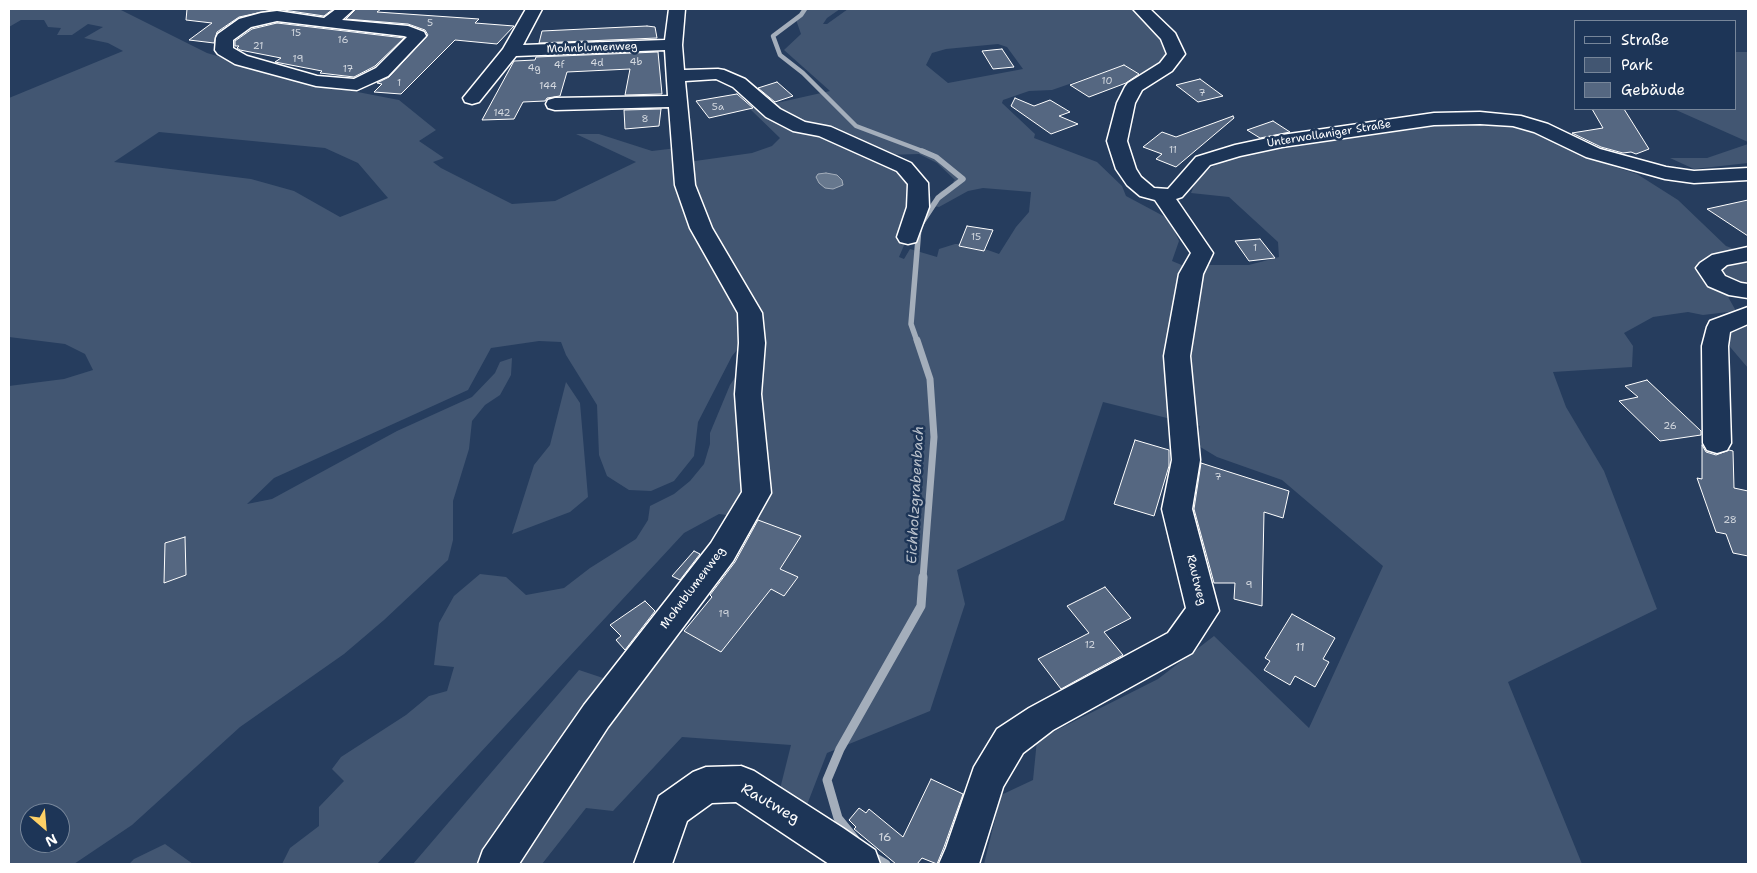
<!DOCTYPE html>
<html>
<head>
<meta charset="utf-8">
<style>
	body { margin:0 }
	#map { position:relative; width:1757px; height:873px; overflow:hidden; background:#263d5e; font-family:"Shantell Sans",sans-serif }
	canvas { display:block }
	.frame { position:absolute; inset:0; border:10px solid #fff; pointer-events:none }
	.legend { position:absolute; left:1574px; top:20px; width:162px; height:90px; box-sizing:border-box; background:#1d3557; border:1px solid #77869a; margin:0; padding:6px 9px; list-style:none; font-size:15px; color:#fff }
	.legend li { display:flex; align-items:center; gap:10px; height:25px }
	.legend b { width:25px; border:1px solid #77869a }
	.north { position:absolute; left:20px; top:803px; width:50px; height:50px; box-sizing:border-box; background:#1d3557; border:1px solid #77869a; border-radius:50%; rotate:153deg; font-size:14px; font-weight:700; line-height:20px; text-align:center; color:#fff }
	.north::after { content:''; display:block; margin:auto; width:18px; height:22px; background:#ffd166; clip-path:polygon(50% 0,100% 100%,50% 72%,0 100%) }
</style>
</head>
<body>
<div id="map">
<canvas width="1757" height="873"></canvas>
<div class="frame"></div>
<ul class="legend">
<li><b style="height:6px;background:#1d3557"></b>Straße</li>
<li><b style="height:14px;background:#425672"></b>Park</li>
<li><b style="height:14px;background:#556781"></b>Gebäude</li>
</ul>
<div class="north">N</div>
</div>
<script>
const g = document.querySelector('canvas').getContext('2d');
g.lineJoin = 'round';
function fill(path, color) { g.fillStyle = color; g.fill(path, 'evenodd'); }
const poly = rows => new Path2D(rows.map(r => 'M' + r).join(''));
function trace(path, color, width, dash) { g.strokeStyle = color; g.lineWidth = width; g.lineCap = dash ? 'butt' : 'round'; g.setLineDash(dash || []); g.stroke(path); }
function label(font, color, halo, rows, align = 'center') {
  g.font = font + ' "Shantell Sans",sans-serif'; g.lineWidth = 5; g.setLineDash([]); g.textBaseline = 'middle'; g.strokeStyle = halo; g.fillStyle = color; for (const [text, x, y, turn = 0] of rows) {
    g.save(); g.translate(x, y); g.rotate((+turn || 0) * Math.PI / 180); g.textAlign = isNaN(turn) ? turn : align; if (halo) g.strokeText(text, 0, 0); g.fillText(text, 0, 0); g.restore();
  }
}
const green = poly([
	[9,9,119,9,207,53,306,82,399,100,436,130,419,141,444,158,433,162,441,168,512,204,555,201,636,162,576,134,599,134,652,151,677,148,752,332,732,356,698,422,694,456,674,481,651,491,629,490,607,476,599,455,597,405,566,355,561,342,539,341,491,348,468,390,274,478,247,504,272,499,397,431,472,397,495,373,500,362,512,358,511,375,500,395,485,405,472,421,469,449,453,501,453,540,448,560,384,620,344,654,240,727,132,825,74,864,9,864,9,386,64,379,93,370,85,354,65,344,9,337,9,98,123,51,108,43,84,38,103,27,88,24,72,35,57,35,61,28,48,27,44,20,21,20,9,27],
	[159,132,325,148,358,163,388,198,340,217,294,191,251,179,114,162],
	[30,813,60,813,60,843,30,843],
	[804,9,840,9,827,18,823,24,827,24,848,9,1134,9,1164,40,1169,54,1164,63,1144,76,1124,65,1052,90,1029,91,1003,100,1002,103,1035,134,1034,138,1097,162,1122,186,1126,196,1169,219,1179,241,1172,261,1184,266,1175,420,1103,402,1064,520,957,570,965,604,930,711,827,753,805,810,779,793,791,745,682,737,613,811,586,808,542,864,413,864,579,670,630,687,684,631,721,652,771,589,784,595,798,578,779,568,801,536,753,519,758,354,698,209,688,162,752,153,772,146,780,138,750,109,765,106,889,165,910,180,905,243,899,257,904,259,910,249,937,257,939,249,955,244,959,244,959,246,984,251,985,249,999,254,1016,227,1029,212,1031,192,983,188,968,191,939,207,929,205,941,191,957,186,953,182,955,180,937,163,919,154,884,155,805,125,772,104,830,91,784,50,801,34,795,17],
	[998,44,1007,47,1023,69,948,83,926,65,932,53,946,49],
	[1736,52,1748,52,1748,142,1676,110,1736,109],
	[1487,121,1532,130,1600,162,1637,174,1678,200,1726,246,1748,254,1748,287,1727,295,1736,311,1703,315,1688,312,1653,317,1624,333,1633,346,1632,367,1553,372,1566,407,1604,471,1657,609,1508,682,1582,864,984,864,1001,795,1033,780,1037,740,1158,679,1214,636,1309,728,1383,566,1282,480,1217,457,1197,445,1200,426,1193,424,1184,402,1194,298,1205,265,1249,265,1279,257,1278,242,1229,197,1191,193,1197,178,1223,159,1273,146,1432,122],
	[1748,144,1748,163,1694,169,1670,158,1707,158],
	[1748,321,1748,368,1725,341,1725,328],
	[744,364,743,438,737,445,740,450,742,517,719,514,684,533,377,864,282,864,290,848,319,826,319,807,344,781,332,769,341,757,406,715,429,696,447,691,454,667,434,665,439,623,454,596,480,574,506,577,526,595,564,588,590,568,636,539,648,520,650,506,674,494,690,481,704,464,710,444,710,433,730,385],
	[566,382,580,403,588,497,570,512,512,534,534,465,550,445],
	[165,844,193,864,129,864,134,859]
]);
const water = poly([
	[826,173,837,175,842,180,843,185,833,189,825,188,819,183,816,177,818,174,826,173]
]);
const streamFar3 = poly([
	[805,9,801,15,773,36,780,55,803,73,856,126,925,152]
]);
const streamFar2 = poly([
	[917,341,911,324,919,227,938,198,963,179,936,157,922,151]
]);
const streamFar1 = poly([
	[917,340,930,379,934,437,923,578]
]);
const stream = poly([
	[855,839,838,818,827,780,840,749,921,606,923,577],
	[871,855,886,864]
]);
const building = poly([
	[187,9,333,9,324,16,277,9,239,17,217,32,214,43,189,40,212,23,186,20,187,9],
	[356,9,381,9,377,12,479,19,475,23,514,26,497,44,455,40,401,94,374,92,382,84,377,83,389,77,428,35,425,30,408,24,346,19,356,9],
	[277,23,404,38,375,66,354,77,320,73,322,71,275,62,281,58,240,50,237,48,239,46,235,46,235,41,252,29,277,23],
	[647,26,655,27,657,38,539,43,542,31,647,26],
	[1002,49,1014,67,993,69,982,51,1002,49],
	[658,52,662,94,625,95,630,69,567,72,560,96,547,98,545,101,523,102,514,119,482,120,514,61,535,60,536,57,658,52],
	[1124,65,1139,74,1126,83,1089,97,1070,85,1124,65],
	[1200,79,1223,96,1198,102,1176,85,1200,79],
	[777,82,793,96,775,102,758,88,777,82],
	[737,94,753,108,709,118,696,101,737,94],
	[1015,98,1034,106,1050,100,1070,112,1059,116,1078,124,1051,134,1011,106,1015,98],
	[661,109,659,126,625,129,624,110,661,109],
	[1592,109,1624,109,1649,149,1636,154,1631,152,1623,153,1601,147,1572,133,1603,128,1592,109],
	[1233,116,1234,118,1176,167,1156,159,1162,154,1143,147,1162,132,1176,137,1233,116],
	[1273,121,1290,132,1260,138,1247,130,1273,121],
	[1748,200,1748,236,1707,209,1748,200],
	[967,226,993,230,984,251,959,246,967,226],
	[1260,239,1275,258,1249,261,1235,241,1260,239],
	[1647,380,1701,431,1701,435,1660,441,1619,401,1638,397,1625,386,1647,380],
	[1135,440,1169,450,1169,466,1154,516,1114,504,1135,440],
	[1702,445,1706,452,1716,455,1729,450,1733,451,1734,488,1748,491,1748,556,1733,553,1726,534,1716,532,1697,478,1702,479,1702,445],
	[1201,463,1289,491,1283,518,1264,512,1262,606,1234,599,1235,583,1214,583,1194,509,1201,463],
	[758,520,801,536,780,569,798,577,784,596,771,589,721,652,684,631,712,597,710,595,735,562,758,520],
	[185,537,186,575,164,583,165,543,185,537],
	[694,551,700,554,680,580,672,576,694,551],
	[1105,587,1131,618,1104,632,1123,655,1061,689,1038,659,1089,633,1067,606,1105,587],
	[645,601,655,611,625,650,616,640,621,636,610,625,645,601],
	[1292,614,1335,638,1323,659,1329,662,1315,687,1295,676,1290,685,1264,670,1270,661,1265,658,1292,614],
	[931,779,963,794,944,847,937,864,922,858,917,864,896,864,854,829,856,827,849,820,859,808,866,813,869,809,903,837,931,779]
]);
const minor = poly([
	[336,9,354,9,342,20,408,26,424,32,426,36,388,76,357,90,316,86,235,64,218,54,215,50,216,38,218,34,239,19,261,13,277,11,324,18,336,9],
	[277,21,404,36,407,37,376,68,354,79,317,76,247,56,233,48,233,40,251,27,277,21],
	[526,9,542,9,523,45,665,40,669,9,685,9,682,45,684,70,718,69,724,70,745,79,780,109,805,122,831,127,911,163,928,183,929,207,916,242,908,244,900,242,897,237,907,207,908,184,897,171,819,136,793,131,766,117,733,87,716,79,685,81,695,185,712,228,762,313,765,343,761,394,771,493,733,561,608,727,519,864,478,864,483,850,584,705,711,543,742,492,735,394,739,343,738,313,690,228,675,185,669,107,555,110,548,108,546,104,548,100,555,98,668,96,665,50,516,56,479,102,472,104,465,102,463,98,503,49,526,9],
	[1133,9,1150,9,1175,33,1185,54,1172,71,1142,90,1135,103,1127,141,1136,169,1141,177,1154,188,1168,189,1196,157,1235,145,1282,135,1434,113,1480,112,1521,116,1548,124,1600,149,1666,167,1694,171,1748,168,1748,180,1694,183,1665,179,1586,157,1534,132,1513,126,1480,124,1434,125,1282,147,1240,156,1210,165,1182,197,1176,199,1213,253,1203,274,1190,356,1200,460,1192,509,1219,611,1192,653,1053,730,1023,753,1003,787,979,864,939,864,946,848,974,767,997,729,1029,708,1168,633,1186,608,1162,509,1172,460,1164,356,1179,274,1191,253,1155,200,1140,196,1127,185,1116,169,1107,141,1117,103,1125,87,1128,83,1160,63,1167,54,1161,39,1133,9],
	[1748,247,1748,261,1727,265,1721,270,1725,276,1741,283,1748,284,1748,298,1729,295,1708,286,1696,268,1700,263,1712,255,1748,247],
	[1748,307,1748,324,1730,332,1728,346,1731,443,1727,450,1717,453,1707,450,1703,443,1702,346,1707,327,1710,321,1748,307],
	[741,766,754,771,843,828,875,850,880,864,829,864,736,802,712,803,687,821,672,864,634,864,659,796,693,772,706,767,741,766]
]);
const numberNames = [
	["5",430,23],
	["15",296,33],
	["16",343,40],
	["21",258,46],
	["19",298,59],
	["4b",636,62],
	["4d",597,63],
	["4f",559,65],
	["4g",534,68],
	["17",348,69],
	["10",1107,81],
	["1",399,83],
	["144",548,86],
	["7",1202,93],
	["5a",718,107],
	["142",502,113],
	["8",645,119],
	["11",1173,150],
	["15",976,237],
	["1",1255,248],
	["26",1670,426],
	["7",1218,477],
	["28",1730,520],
	["9",1249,585],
	["19",724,614],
	["12",1090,645]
];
const farStreetnames = [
	["Mohnblumenweg",592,48,-2],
	["Unterwollaniger Straße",1329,134,-9]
];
const streetNames = [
	["Rautweg",1196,580,76],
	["Mohnblumenweg",693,588,-53]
];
const nearNumbernames = [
	["11",1300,648],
	["16",885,838]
];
const waterNames = [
	["Eichholzgrabenbach",916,495,-87]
];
const nearStreetnames = [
	["Rautweg",770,804,30]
];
fill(green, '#425672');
fill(water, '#67788e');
trace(water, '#a4aebb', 1);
trace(streamFar3, '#a4aebb', 4.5);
trace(streamFar2, '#a4aebb', 5.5);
trace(streamFar1, '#a4aebb', 7);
trace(stream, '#a4aebb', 9);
fill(building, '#556781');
trace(building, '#fff', 1);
trace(minor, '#fff', 3);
fill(minor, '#1d3557');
label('10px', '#d4d9e0', null, numberNames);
label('11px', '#fff', '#1d3557', farStreetnames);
label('12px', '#fff', '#1d3557', streetNames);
label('12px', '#d4d9e0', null, nearNumbernames);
label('italic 14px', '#bbc2cc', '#1d3557', waterNames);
label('15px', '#fff', '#1d3557', nearStreetnames);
</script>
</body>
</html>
